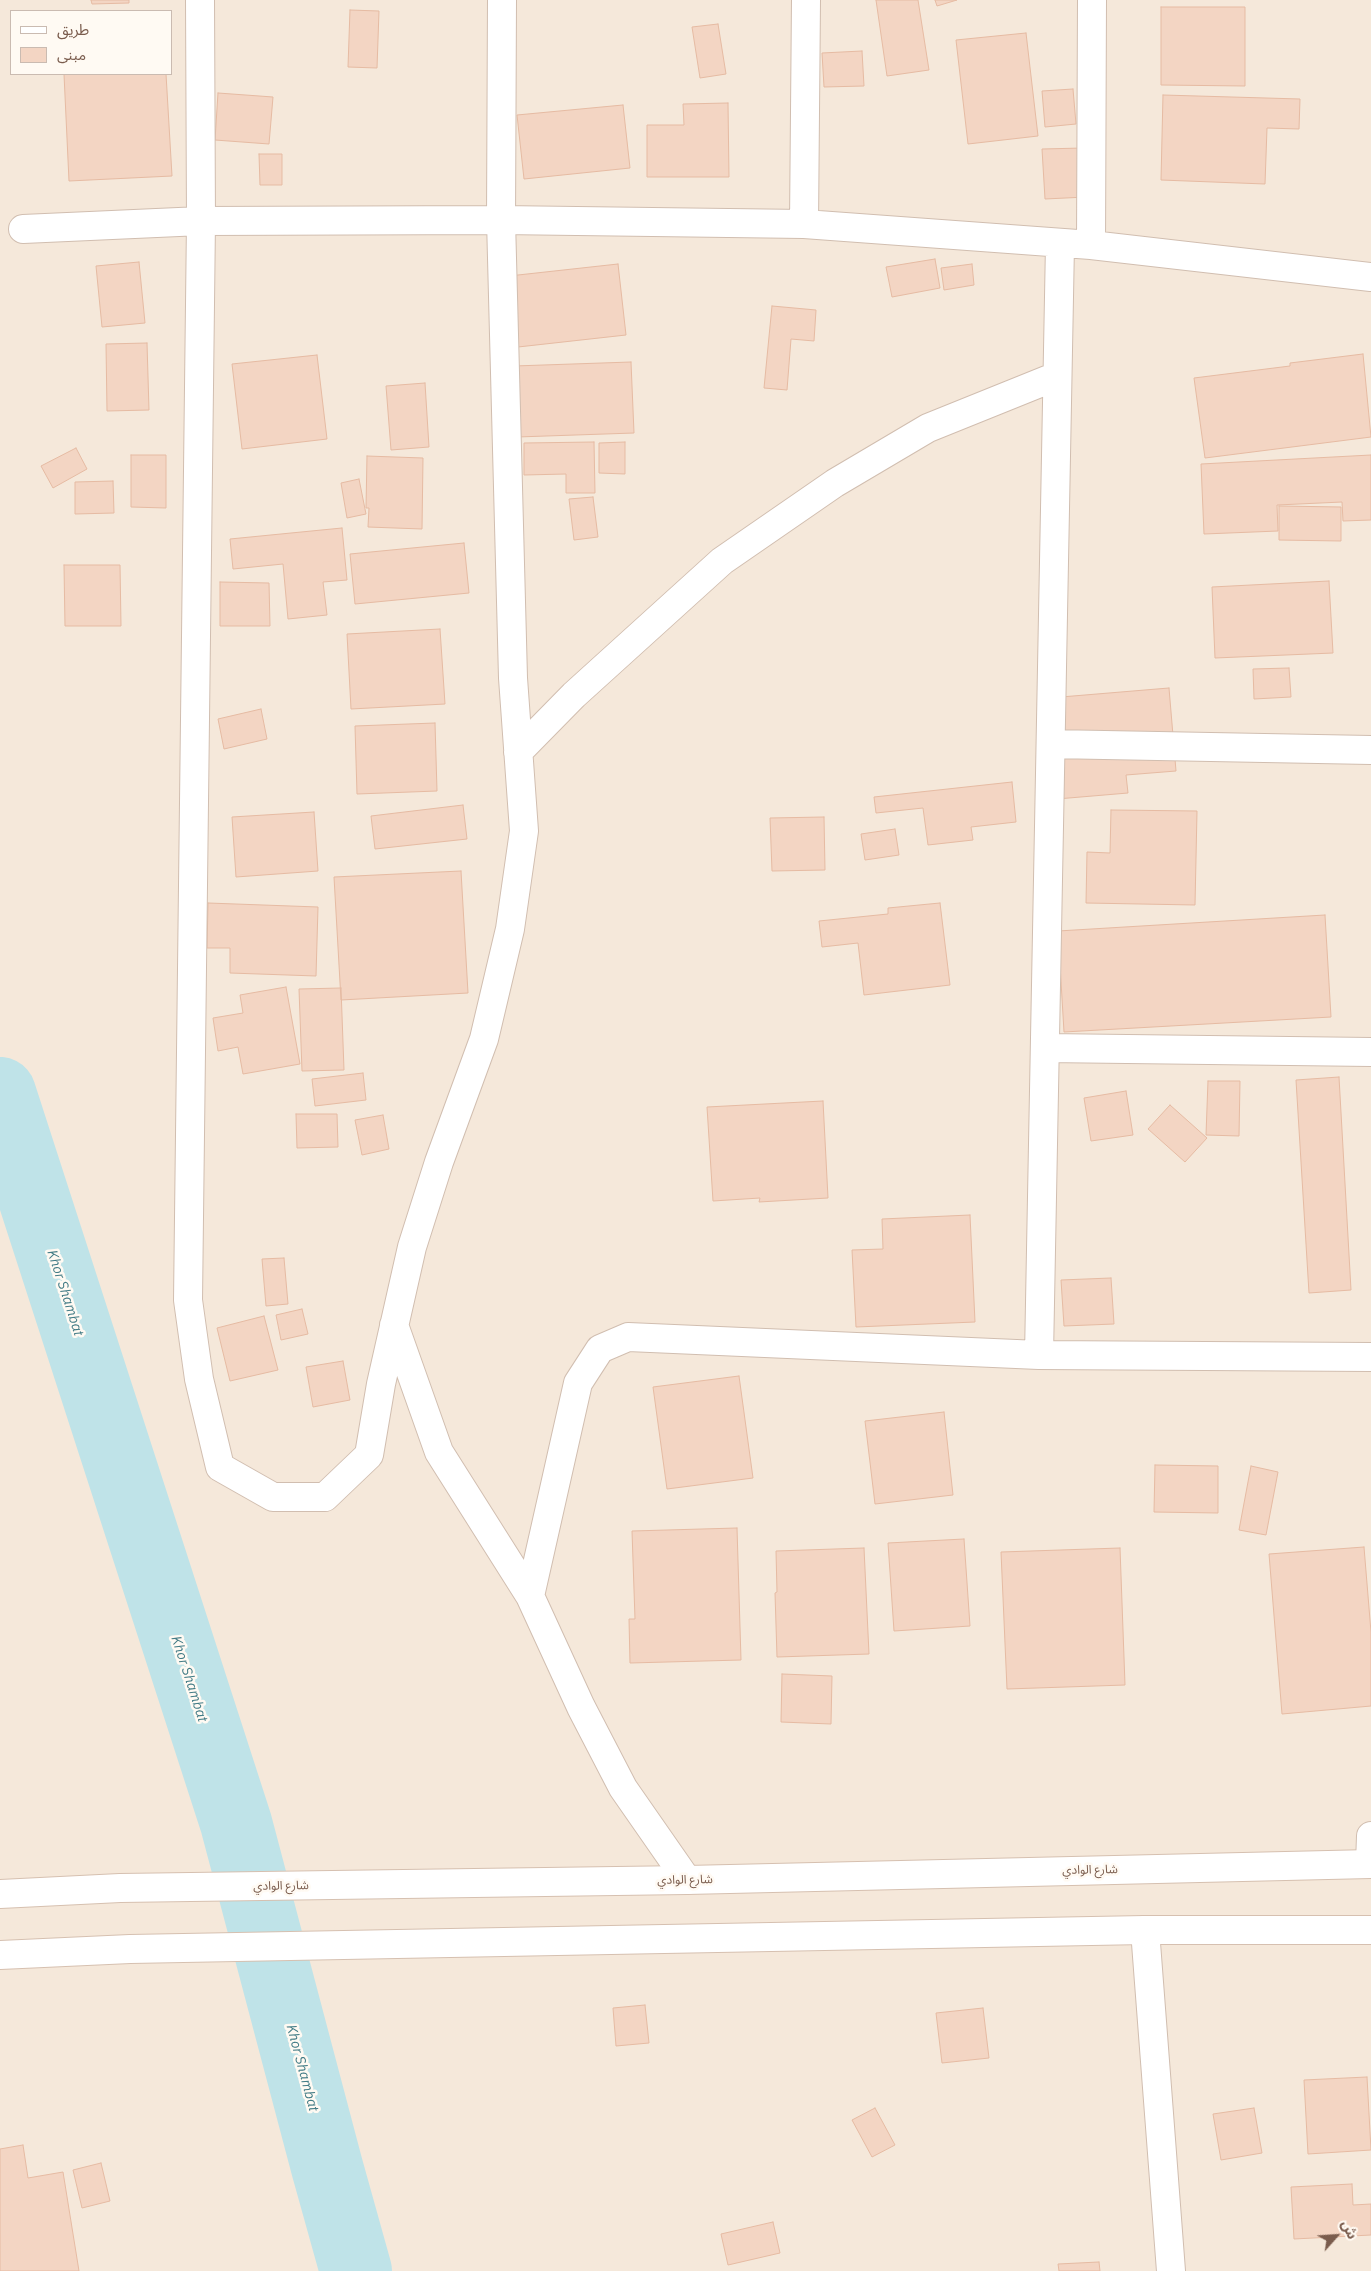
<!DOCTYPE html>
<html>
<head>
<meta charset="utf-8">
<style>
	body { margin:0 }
	#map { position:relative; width:1371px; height:2271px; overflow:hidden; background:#fdf6ec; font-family:"IBM Plex Sans","Noto Sans Arabic",sans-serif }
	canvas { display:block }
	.legend { position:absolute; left:10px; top:10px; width:162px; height:65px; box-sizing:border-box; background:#fffaf3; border:1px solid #cabbb1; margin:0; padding:6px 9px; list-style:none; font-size:15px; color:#7a5c4d }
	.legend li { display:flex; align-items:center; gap:10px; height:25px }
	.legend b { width:25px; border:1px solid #cabbb1 }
	.north { position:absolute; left:1311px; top:2211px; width:50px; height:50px; -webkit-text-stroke:4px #fffaf3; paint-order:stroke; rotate:64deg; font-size:14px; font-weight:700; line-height:20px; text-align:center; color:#7a5c4d }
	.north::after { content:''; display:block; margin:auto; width:18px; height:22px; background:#7a5c4d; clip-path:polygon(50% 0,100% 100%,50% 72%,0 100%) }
</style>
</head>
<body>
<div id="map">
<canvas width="1371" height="2271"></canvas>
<ul class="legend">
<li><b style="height:6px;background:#fff"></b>طريق</li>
<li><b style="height:14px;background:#f3d5c3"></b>مبنى</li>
</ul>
<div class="north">ش</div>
</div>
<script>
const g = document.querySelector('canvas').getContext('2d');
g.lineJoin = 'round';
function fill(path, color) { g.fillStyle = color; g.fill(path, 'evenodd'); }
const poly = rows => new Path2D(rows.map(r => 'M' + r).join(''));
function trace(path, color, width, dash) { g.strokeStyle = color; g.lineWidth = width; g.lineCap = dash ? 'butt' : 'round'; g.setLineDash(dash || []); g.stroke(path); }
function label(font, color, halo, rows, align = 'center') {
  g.font = font + ' "IBM Plex Sans","Noto Sans Arabic",sans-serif'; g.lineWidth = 5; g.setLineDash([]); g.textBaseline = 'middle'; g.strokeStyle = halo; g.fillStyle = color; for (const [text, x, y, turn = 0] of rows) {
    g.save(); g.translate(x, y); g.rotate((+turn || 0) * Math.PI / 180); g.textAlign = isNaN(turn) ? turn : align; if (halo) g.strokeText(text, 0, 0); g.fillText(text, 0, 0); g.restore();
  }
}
const residential = poly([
	[0,0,1371,0,1371,2271,0,2271],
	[11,11,171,11,171,74,11,74]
]);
const river = poly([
	[0,1093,236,1823,327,2167,356,2271]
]);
const building = poly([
	[91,0,129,0,129,3,92,4,91,0],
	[876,0,918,0,929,70,887,76,876,0],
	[935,0,957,0,937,6,935,0],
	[1161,7,1245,7,1245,86,1161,85,1161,7],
	[350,10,379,11,377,68,348,67,350,10],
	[718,24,726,74,700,78,692,27,718,24],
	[1026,33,1038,136,968,144,956,40,1026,33],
	[862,51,864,86,824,87,822,53,862,51],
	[64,74,166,74,172,176,69,181,64,74],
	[1073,89,1076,124,1045,127,1042,91,1073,89],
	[218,93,273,97,269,144,215,140,218,93],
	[1163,95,1300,99,1299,129,1267,128,1265,184,1161,180,1163,95],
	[728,103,729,177,647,177,647,125,684,125,683,104,728,103],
	[623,105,630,168,524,179,517,115,623,105],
	[1083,148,1086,197,1045,199,1042,149,1083,148],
	[259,154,282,154,282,185,260,185,259,154],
	[935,259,940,288,892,297,886,267,935,259],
	[139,262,145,323,102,327,96,266,139,262],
	[618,264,626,335,518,347,509,276,618,264],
	[972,264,974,285,944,290,941,268,972,264],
	[772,306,816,310,814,341,791,339,787,390,764,388,772,306],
	[147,343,149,410,107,411,106,344,147,343],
	[1363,354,1371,437,1205,458,1194,378,1290,366,1290,363,1363,354],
	[317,355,327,439,242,449,232,364,317,355],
	[631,362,634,433,517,437,514,366,631,362],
	[425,383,429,447,391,450,386,386,425,383],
	[594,442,595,493,566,493,566,474,524,475,524,443,594,442],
	[625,442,625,474,599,473,599,443,625,442],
	[76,448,87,469,53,488,41,466,76,448],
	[131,455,166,455,166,508,131,507,131,455],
	[1371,455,1371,520,1343,521,1342,502,1277,505,1278,531,1204,534,1201,464,1371,455],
	[367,456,423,458,422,529,368,527,369,508,366,508,367,456],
	[359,479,366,514,347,518,341,483,359,479],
	[113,481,114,513,75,514,75,482,113,481],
	[593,497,598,537,574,540,569,499,593,497],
	[1279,506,1341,507,1341,541,1279,540,1279,506],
	[342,528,347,580,323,582,327,615,288,619,283,564,233,569,230,539,342,528],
	[464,543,469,593,355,604,350,554,464,543],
	[64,565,120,565,121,626,65,626,64,565],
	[1329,581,1333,653,1215,658,1212,587,1329,581],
	[220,582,269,583,270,626,220,626,220,582],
	[440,629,445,704,351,709,347,634,440,629],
	[1289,668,1291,697,1254,699,1253,669,1289,668],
	[1169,688,1176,771,1126,775,1128,793,1057,799,1049,698,1169,688],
	[261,709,267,739,224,749,218,719,261,709],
	[435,723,437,791,357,794,355,726,435,723],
	[1012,782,1016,822,971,827,973,840,928,845,923,808,876,813,874,797,1012,782],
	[463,805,467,839,375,849,371,816,463,805],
	[1111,810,1197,811,1195,905,1086,903,1087,852,1110,853,1111,810],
	[314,812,318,871,236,877,232,817,314,812],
	[824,817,825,870,772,871,770,818,824,817],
	[895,829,899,855,865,860,861,834,895,829],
	[461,871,468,993,341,1000,334,877,461,871],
	[208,903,318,907,316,976,230,973,230,948,207,948,208,903],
	[940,903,950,985,864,995,858,943,822,947,819,921,888,914,888,908,940,903],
	[1325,915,1331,1017,1064,1032,1058,931,1325,915],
	[286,987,300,1064,243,1074,238,1047,218,1051,213,1018,243,1013,240,995,286,987],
	[341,988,344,1070,302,1071,299,989,341,988],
	[363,1073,366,1100,315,1106,312,1079,363,1073],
	[1339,1077,1351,1290,1309,1293,1296,1080,1339,1077],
	[1208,1081,1240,1081,1239,1136,1206,1135,1208,1081],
	[1126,1091,1133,1135,1091,1141,1084,1098,1126,1091],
	[823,1101,828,1198,759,1202,760,1198,713,1201,707,1107,823,1101],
	[1170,1105,1207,1138,1185,1162,1148,1129,1170,1105],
	[296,1114,337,1114,338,1147,297,1148,296,1114],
	[383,1115,389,1149,362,1155,355,1120,383,1115],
	[970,1215,975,1322,856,1327,852,1250,883,1249,882,1219,970,1215],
	[284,1258,288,1304,266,1306,262,1259,284,1258],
	[1111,1278,1114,1324,1064,1326,1061,1280,1111,1278],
	[302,1309,308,1334,281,1340,276,1315,302,1309],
	[264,1316,278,1370,230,1381,217,1328,264,1316],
	[343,1361,350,1400,313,1407,306,1367,343,1361],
	[739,1376,753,1478,667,1489,653,1387,739,1376],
	[944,1412,953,1495,875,1504,865,1421,944,1412],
	[1155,1465,1218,1466,1218,1513,1154,1512,1155,1465],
	[1251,1466,1278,1472,1266,1535,1239,1530,1251,1466],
	[737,1528,741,1660,630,1663,629,1619,635,1619,632,1531,737,1528],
	[964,1539,970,1626,894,1631,888,1543,964,1539],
	[1364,1547,1371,1632,1371,1706,1282,1714,1269,1554,1364,1547],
	[864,1548,869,1654,777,1657,775,1593,777,1592,776,1551,864,1548],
	[1120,1548,1125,1685,1007,1689,1001,1552,1120,1548],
	[782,1674,832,1676,831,1724,781,1722,782,1674],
	[645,2005,649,2043,616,2046,613,2008,645,2005],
	[983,2008,989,2058,942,2063,936,2013,983,2008],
	[1367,2077,1371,2150,1308,2154,1304,2080,1367,2077],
	[875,2108,895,2145,872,2157,852,2120,875,2108],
	[1254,2108,1262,2153,1221,2160,1213,2114,1254,2108],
	[23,2145,28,2178,63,2172,79,2271,0,2271,0,2149,23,2145],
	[101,2163,110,2201,82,2208,73,2170,101,2163],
	[1352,2184,1353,2205,1371,2204,1371,2235,1294,2239,1291,2187,1352,2184],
	[773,2222,780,2253,728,2265,721,2234,773,2222],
	[1099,2262,1100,2271,1059,2271,1058,2264,1099,2262]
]);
const street = poly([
	[200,0,201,221,188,1300,199,1379,220,1467,273,1497,325,1497,369,1455,381,1384,412,1247,439,1162,484,1039,510,929,524,831,513,678,501,220,502,0],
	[804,224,806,0],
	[23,229,201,221,501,220,804,224,1091,245,1371,277],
	[1091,245,1092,0],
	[1051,744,1371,750],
	[518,752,574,695,722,561,835,483,928,428,1057,376],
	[1046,1048,1371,1052],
	[394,1325,439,1452,530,1596,581,1707,623,1788,687,1880],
	[1039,1355,1060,244],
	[530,1596,578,1383,600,1349,628,1337,1039,1355,1371,1357],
	[1370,1864,1371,1836],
	[1145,1930,1171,2271]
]);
const secondary = poly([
	[0,1894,120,1888,687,1880,1371,1864],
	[0,1955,130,1949,1145,1930,1371,1930]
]);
const streetNames = [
	["شارع الوادي",1090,1870,-1],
	["شارع الوادي",685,1880,-1],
	["شارع الوادي",281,1886,-1]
];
const waterNames = [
	["Khor Shambat",65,1293,72],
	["Khor Shambat",189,1679,72],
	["Khor Shambat",302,2068,75]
];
fill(residential, '#f5e8da');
trace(river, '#bfe3e8', 72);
fill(building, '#f3d5c3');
trace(building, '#e6bba3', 1);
trace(street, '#d1beb0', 30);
trace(secondary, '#d6c0b0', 30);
trace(street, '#fff', 28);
trace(secondary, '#fff', 28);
label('12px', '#7a5c4d', '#fffaf3', streetNames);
label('italic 14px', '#437c86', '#fffaf3', waterNames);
</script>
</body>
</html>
